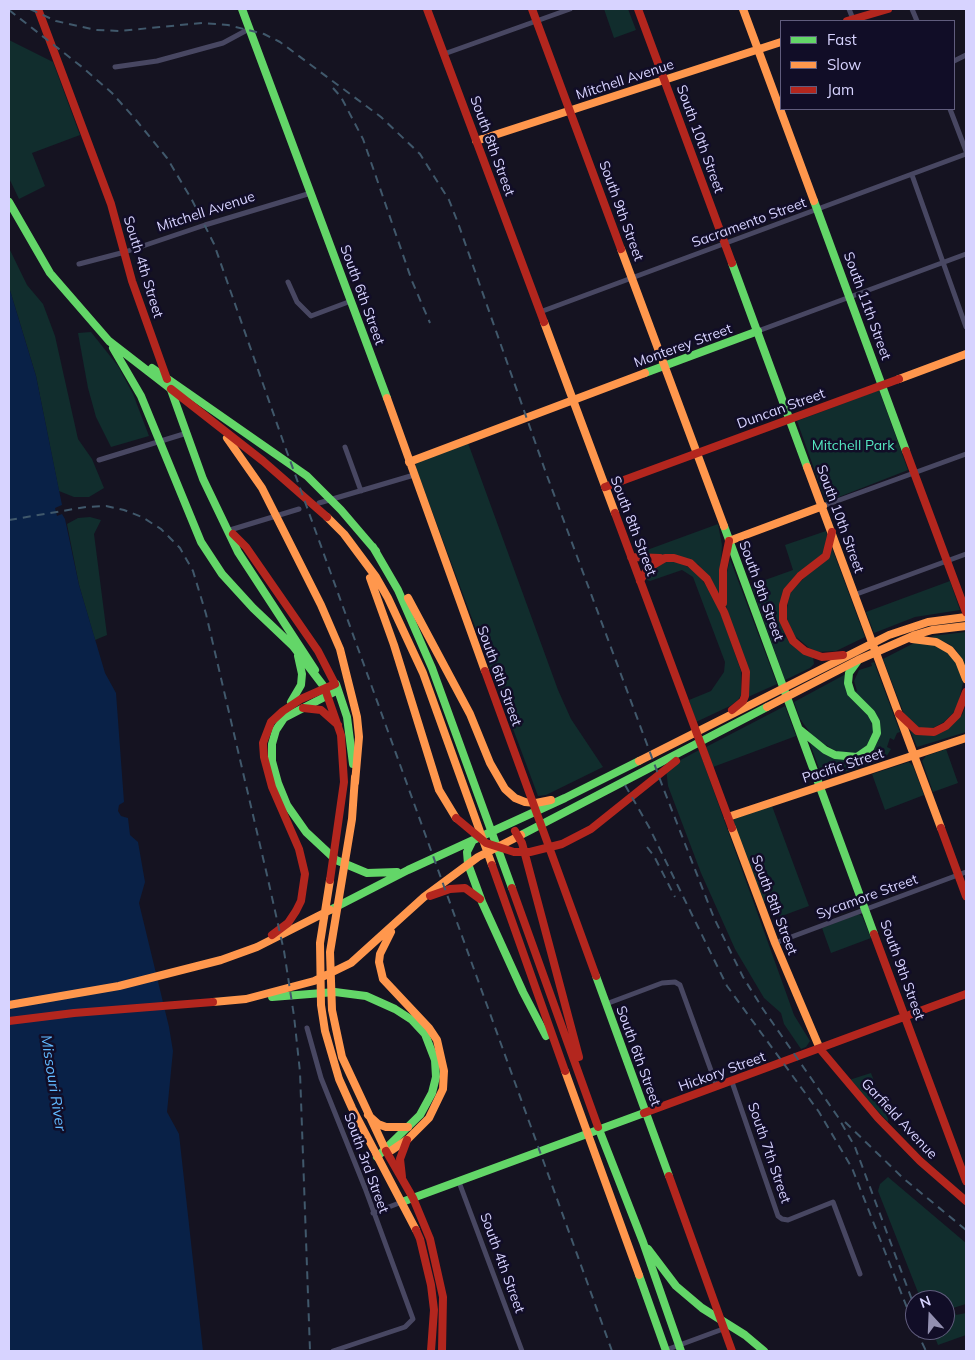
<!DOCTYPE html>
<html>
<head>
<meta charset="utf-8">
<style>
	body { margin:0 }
	#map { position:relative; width:975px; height:1360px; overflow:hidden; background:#151321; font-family:Mulish,sans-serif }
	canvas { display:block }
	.frame { position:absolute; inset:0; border:10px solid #d7d3ff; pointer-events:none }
	.legend { position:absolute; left:780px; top:20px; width:175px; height:90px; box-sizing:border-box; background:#110d27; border:1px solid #605c7d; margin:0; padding:6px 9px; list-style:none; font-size:15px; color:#d7d3ff }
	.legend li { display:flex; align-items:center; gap:10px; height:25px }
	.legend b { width:25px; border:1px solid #605c7d }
	.north { position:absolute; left:905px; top:1290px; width:50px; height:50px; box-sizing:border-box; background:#110d27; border:1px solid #605c7d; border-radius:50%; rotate:340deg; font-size:14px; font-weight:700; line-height:20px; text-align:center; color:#d7d3ff }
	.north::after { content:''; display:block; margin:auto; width:18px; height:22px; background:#9390b1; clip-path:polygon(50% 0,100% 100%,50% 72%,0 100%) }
</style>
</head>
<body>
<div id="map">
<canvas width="975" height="1360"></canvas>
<div class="frame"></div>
<ul class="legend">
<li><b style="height:6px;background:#63d668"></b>Fast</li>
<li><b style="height:6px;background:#ff974d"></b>Slow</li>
<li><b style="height:6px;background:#b3261e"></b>Jam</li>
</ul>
<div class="north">N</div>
</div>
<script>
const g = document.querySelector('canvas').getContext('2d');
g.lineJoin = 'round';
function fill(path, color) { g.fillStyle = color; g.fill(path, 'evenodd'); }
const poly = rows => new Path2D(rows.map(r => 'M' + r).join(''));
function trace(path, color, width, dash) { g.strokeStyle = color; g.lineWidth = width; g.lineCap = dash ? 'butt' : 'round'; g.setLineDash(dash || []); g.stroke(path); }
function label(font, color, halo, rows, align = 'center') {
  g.font = font + ' Mulish,sans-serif'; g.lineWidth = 5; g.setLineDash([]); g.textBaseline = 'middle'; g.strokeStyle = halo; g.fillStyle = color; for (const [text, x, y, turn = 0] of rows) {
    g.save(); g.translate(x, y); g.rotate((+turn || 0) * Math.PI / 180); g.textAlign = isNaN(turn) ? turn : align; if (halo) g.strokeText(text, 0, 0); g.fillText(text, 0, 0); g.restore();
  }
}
const green = poly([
	[604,9,628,9,636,30,614,38],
	[9,40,53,62,80,135,32,153,45,186,19,199,9,178],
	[9,248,27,285,43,304,55,336,78,439,92,459,104,488,89,497,74,497,59,491,36,376,9,287],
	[91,332,118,366,133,394,149,436,111,447,96,417,88,388,78,333],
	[879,390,908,470,826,502,797,421],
	[468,443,558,690,571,719,603,767,546,795,538,796,416,468,416,464,420,461],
	[90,517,101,520,94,534,107,635,95,640,79,585,67,524,78,518],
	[718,524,722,545,719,595,698,564,636,554],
	[826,531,828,539,825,553,795,576,780,618,813,657,814,664,810,668,785,680,751,585,793,570,785,545],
	[832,548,865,637,836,651,818,652,809,648,793,634,786,616,789,594],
	[730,559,777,684,748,697,725,601,726,577],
	[662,561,678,562,696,571,716,600,741,671,741,695,738,700,730,706,696,722,689,700,711,691,724,672,725,662,693,577,682,570,650,581,647,580,647,576],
	[950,581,960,610,915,617,874,633,866,612],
	[966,632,966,667,956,650,949,644,931,636],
	[916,642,935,645,954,657,963,683,957,709,944,722,933,728,918,728,904,714,883,659],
	[874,662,900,732,897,733,894,740,890,738,887,747,891,749,885,759,823,779,810,744,859,759,880,732,855,692,857,691,854,681,859,670,872,666,871,663],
	[846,674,871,719,874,733,868,746,856,753,841,754,814,738,800,719,794,702],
	[966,705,966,732,917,747,910,730,919,735,962,715],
	[785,706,796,736,713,767,706,747],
	[946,749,958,783,933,792,922,761,926,756],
	[699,750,794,1015,810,1041,806,1047,801,1049,784,1024,781,1013,764,998,735,949,701,873,668,786,666,768],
	[909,762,913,766,924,795,885,810,872,774],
	[772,806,809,906,779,917,772,899,762,902,733,822,735,818],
	[859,914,862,916,871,938,831,953,822,928],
	[871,1073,888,1119,888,1122,849,1080],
	[888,1177,966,1243,966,1304,953,1308,956,1315,966,1313,966,1335,938,1345,932,1330,945,1330,945,1300,921,1300,878,1191,880,1184]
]);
const water = poly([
	[9,287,36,376,62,505,55,508,57,516,62,514,65,519,79,585,105,673,116,693,124,802,119,805,118,811,121,816,128,818,130,835,138,842,145,882,139,903,169,1027,173,1051,167,1112,179,1134,203,1351,9,1351]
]);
const street = poly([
	[849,9,853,19],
	[912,9,917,21],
	[444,54,570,9],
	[954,61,966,55],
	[115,67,157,61,223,43,249,29],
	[950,109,966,151],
	[912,175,966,327],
	[79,264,125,252,205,225,311,193],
	[288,282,297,302,311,316,351,301],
	[540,312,966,154],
	[758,331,966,254],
	[345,447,361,491],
	[99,460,187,433],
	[319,503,414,475],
	[823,506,966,454],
	[230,530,299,509],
	[854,595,966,554],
	[775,943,966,872],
	[606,1004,662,983,675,982,680,985,717,1087],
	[307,1028,321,1078,365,1188,413,1319,405,1327,333,1351],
	[732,1082,778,1216,782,1219,788,1220,833,1202,860,1274],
	[459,1182,522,1351],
	[373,1213,402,1202],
	[666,1350,723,1329]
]);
const fast = poly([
	[242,9,387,398],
	[814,201,906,451],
	[9,202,50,273,109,341,171,389],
	[732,263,807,467],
	[113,348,141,396,201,542,222,574,253,608,293,646,325,688],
	[152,368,307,476,341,510,376,551],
	[645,373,758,331],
	[171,390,203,479,238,552,315,670],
	[724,526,874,934],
	[373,547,398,590,432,668,512,888],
	[336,684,347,717,353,764],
	[338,690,284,718,276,730,272,744,272,761,278,783,287,805,306,832,336,860,367,873,397,872],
	[291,702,301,685,302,674,298,656],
	[799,729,825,750,835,755,857,757,870,748,877,733,876,722,871,713,851,693,848,683,849,673,857,662],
	[521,835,767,707],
	[472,842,467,852,468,864,482,902,523,992,546,1036],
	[330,910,408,870,565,798,639,761],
	[596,976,669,1176],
	[272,997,335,992,366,996,395,1009,412,1020,425,1034,435,1060,436,1077,432,1093,420,1115,377,1157],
	[598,1127,643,1242,681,1351],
	[402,1202,644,1113],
	[648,1249,676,1286,702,1308,745,1335,764,1351],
	[639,1275,666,1351]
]);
const slow = poly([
	[743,9,814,201],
	[476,141,781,42],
	[621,249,724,526],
	[544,322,615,513],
	[899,379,966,354],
	[387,398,485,671],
	[227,438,262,488,321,605,340,649,357,717,359,737,355,783],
	[409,462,645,373],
	[807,467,941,828],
	[327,517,344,534,376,577,388,598,423,673,492,865],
	[729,541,823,506],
	[370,578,394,645,439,790,456,818],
	[408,598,470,714,490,763,505,789,515,798,525,802,536,803,551,800],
	[912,639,936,642,950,650,959,661,966,679],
	[767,707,858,660,915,635,932,630,966,626],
	[639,761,889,635,928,622,966,617],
	[355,777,352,819,330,952,332,1010,342,1057,386,1151],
	[728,817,966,738],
	[732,828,775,943,820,1049],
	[330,880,320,943,321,1005,325,1031,339,1079,352,1108,416,1230],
	[391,932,380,954,379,962,383,979,429,1028,437,1040,444,1071,443,1089,429,1118,408,1139,392,1150],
	[213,1002,246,999,314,981,351,963,424,897,478,857,521,835],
	[9,1005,119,986,221,960,257,947,330,910],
	[565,1071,639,1275],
	[368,1115,378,1124,386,1127,408,1127]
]);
const jam = poly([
	[38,9,111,204,132,281,167,379],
	[427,9,544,322],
	[532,9,621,249],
	[638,9,732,263],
	[847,21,888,9],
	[171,389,263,461,327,517],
	[906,451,966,612],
	[605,487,899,379],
	[615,513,732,828],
	[832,532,826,556,800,576,787,591,783,605,783,620,793,641,805,651,822,657,843,655],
	[233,534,246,547,318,651,335,684],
	[631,557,660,558],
	[640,581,648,568,665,558,674,558,690,563,707,579,724,612,746,672,745,696,743,701,732,710],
	[723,603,723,570,729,541],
	[485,671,596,976],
	[325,689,341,735,344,782,330,880],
	[303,708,321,710,338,725],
	[899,714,917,731,934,732,946,726,957,715,966,692],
	[456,818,486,843,514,852,530,852,562,844,591,829,676,761],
	[941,828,966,896],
	[515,831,522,843,579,1057],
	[492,865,565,1071],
	[512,888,598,1127],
	[430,896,450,889,465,888,480,899],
	[874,934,966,1181],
	[272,935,288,923,296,911,301,901,305,874,299,849,272,787,264,757,263,743,271,722,283,711,301,699,335,684],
	[9,1021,74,1013,213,1002],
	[820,1049,878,1118,920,1161,966,1201],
	[644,1113,966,994],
	[386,1151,413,1198,430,1239,443,1297,442,1351],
	[669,1176,732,1351],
	[402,1177,400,1159,407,1140],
	[416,1230,420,1239,431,1285,434,1310,431,1351]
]);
const rail = poly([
	[30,9,56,21,96,30,119,31,202,23,228,25,264,34,280,42,381,117,420,154,449,200,458,223,546,473,664,790,714,918,743,977,763,1009,838,1117,855,1147,915,1308],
	[9,10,82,67,112,93,136,120,167,158,192,200,214,244,283,441,612,1351],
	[333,88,341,97,363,139,412,281,430,323],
	[9,520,86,507,106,506,124,510,142,517,161,529,180,548,193,571,206,614,267,875,284,951,294,1016,300,1072,310,1351],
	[625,785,649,827,727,986,819,1112,852,1168,915,1328],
	[647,847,654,856,675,897],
	[845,1122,903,1178,966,1230],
	[916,1330,926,1351]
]);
const streetNames = [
	["Mitchell Avenue",625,80,-18],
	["South 10th Street",700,139,70],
	["South 8th Street",492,146,70],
	["South 9th Street",621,211,70],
	["Mitchell Avenue",206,212,-18],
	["Sacramento Street",749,223,-20],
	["South 4th Street",143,267,73],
	["South 6th Street",362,295,70],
	["South 11th Street",867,306,70],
	["Monterey Street",683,346,-20],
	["Duncan Street",781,409,-20],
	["South 10th Street",840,519,70],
	["South 8th Street",633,526,69],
	["South 9th Street",761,591,70],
	["South 6th Street",499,676,70],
	["Pacific Street",843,766,-18],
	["Sycamore Street",867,897,-20],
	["South 8th Street",774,905,69],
	["South 9th Street",902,970,70],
	["South 6th Street",638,1056,70],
	["Hickory Street",722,1072,-20],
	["Garfield Avenue",899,1119,47],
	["South 7th Street",769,1153,71],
	["South 3rd Street",366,1163,70],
	["South 4th Street",502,1263,70]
];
const parkNames = [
	["Mitchell Park",853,446]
];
const waterNames = [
	["Missouri River",53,1083,81]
];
fill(green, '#112d2d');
fill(water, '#092147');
trace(street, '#484762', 5);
trace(fast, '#63d668', 8);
trace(slow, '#ff974d', 8);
trace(jam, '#b3261e', 8);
trace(rail, '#40586b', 2, [8, 6]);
label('14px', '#d7d3ff', '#110d27', streetNames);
label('14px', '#55e8c1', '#110d27', parkNames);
label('italic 15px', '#61b9ff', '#110d27', waterNames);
</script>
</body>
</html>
